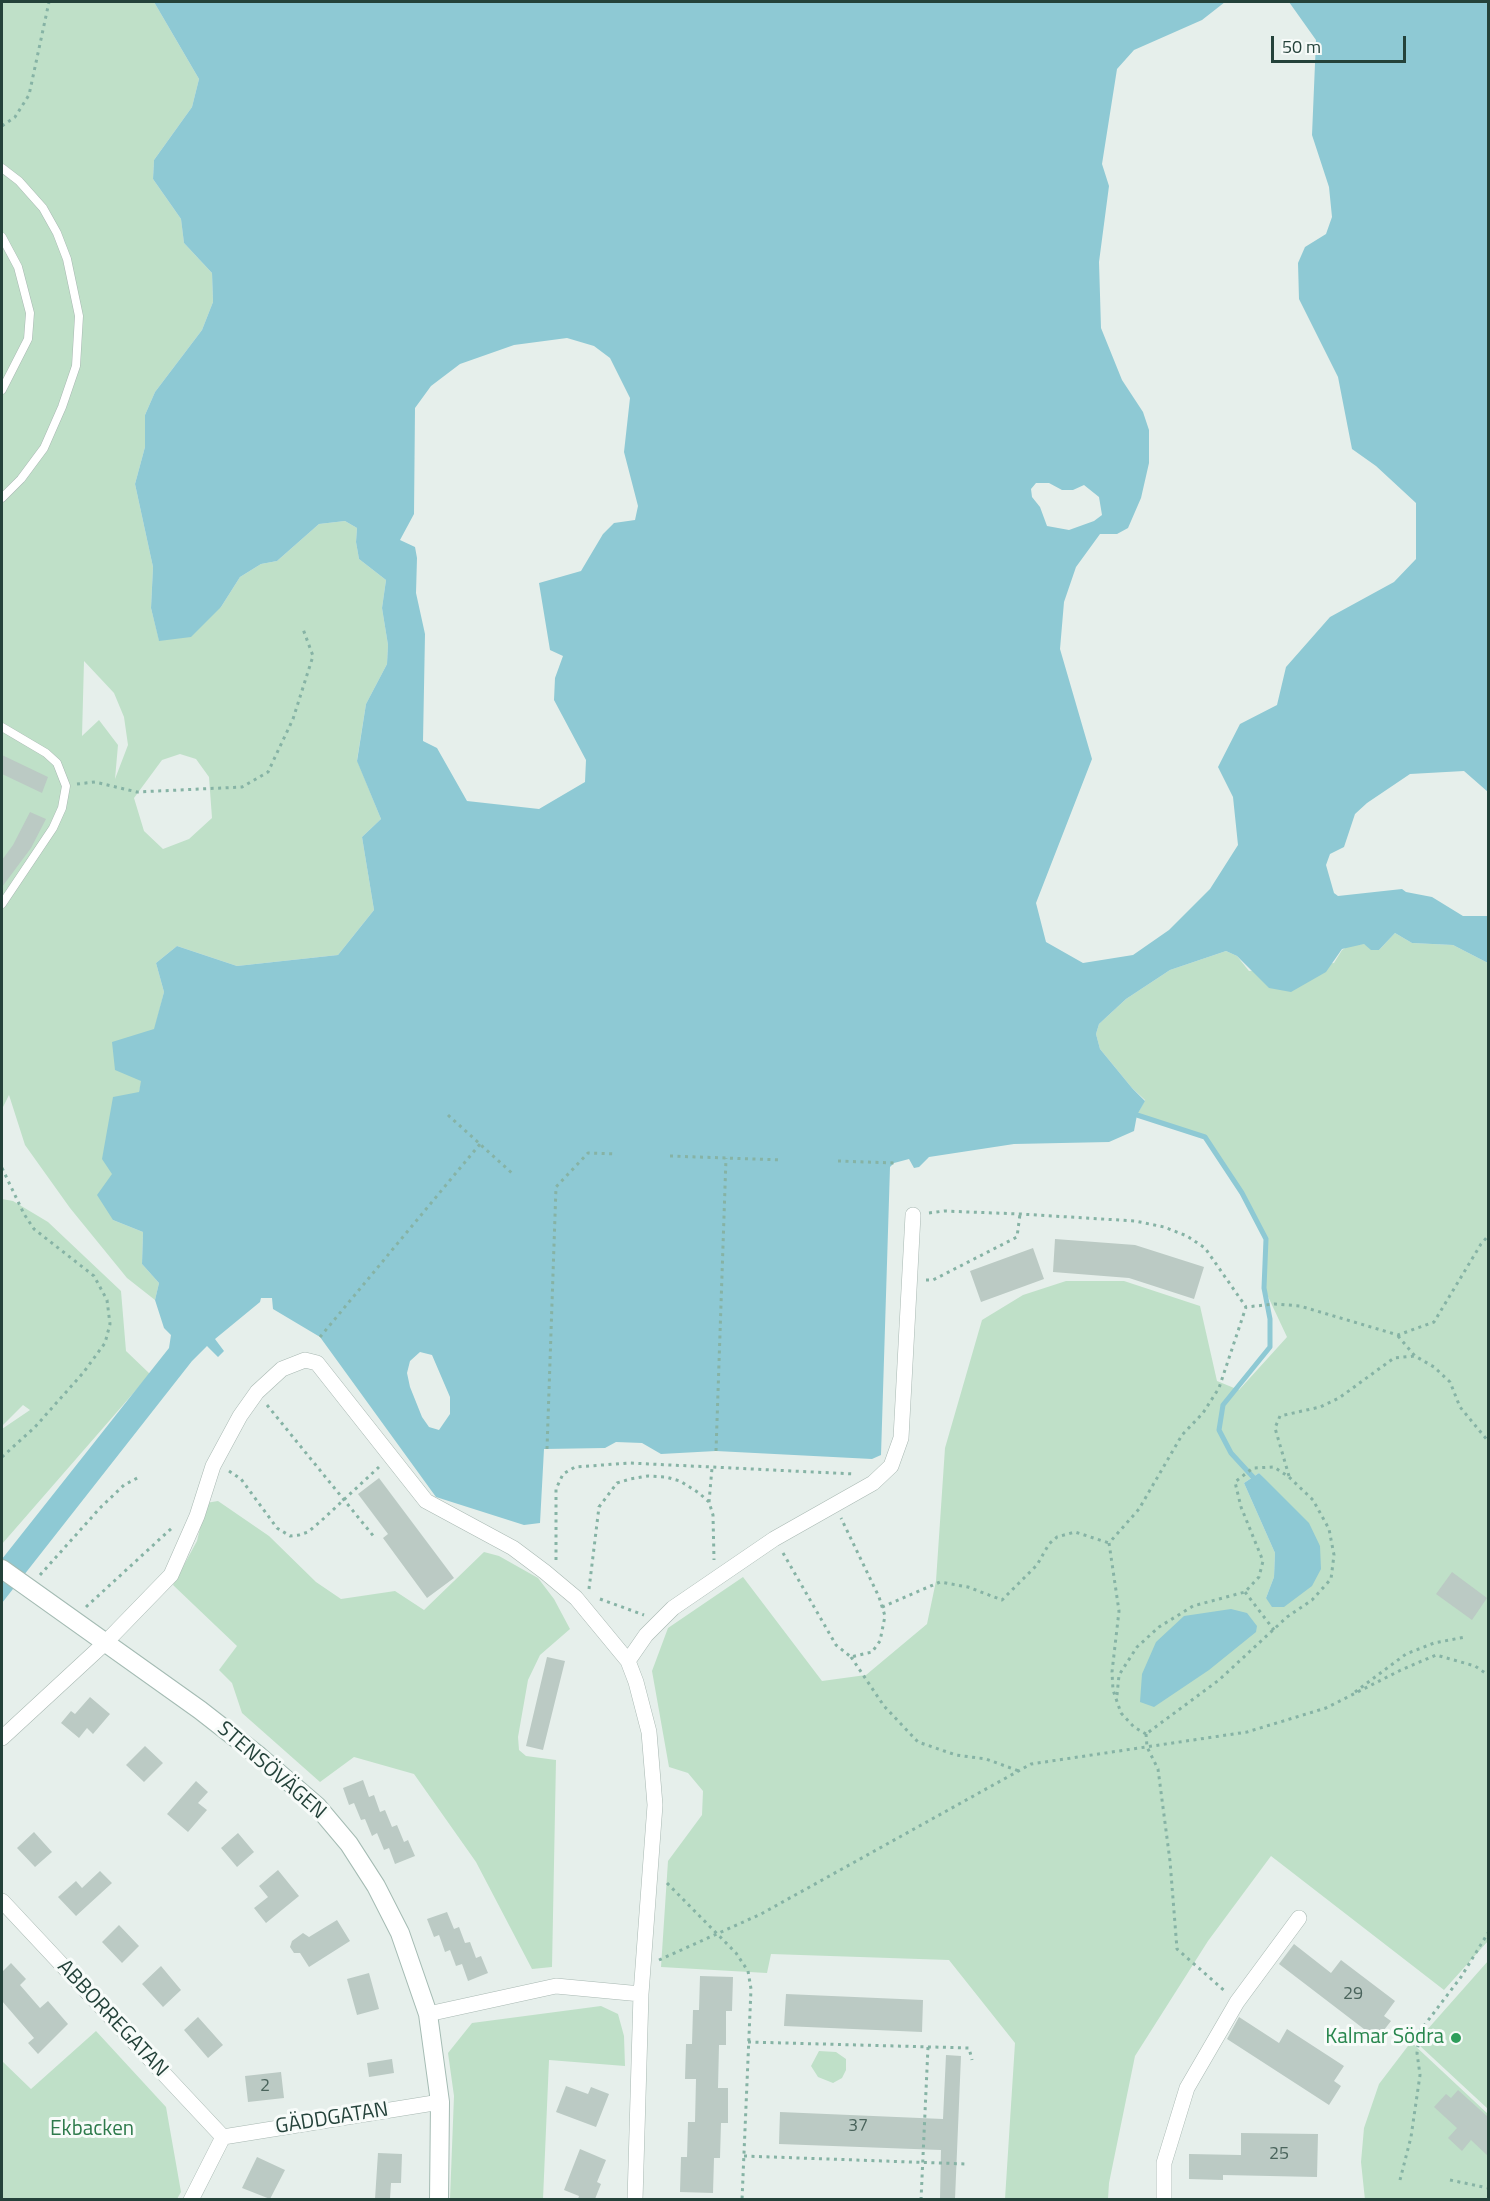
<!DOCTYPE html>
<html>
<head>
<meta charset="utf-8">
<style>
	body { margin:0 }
	#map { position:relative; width:1490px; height:2201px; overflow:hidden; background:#e6efeb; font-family:"Titillium Web",sans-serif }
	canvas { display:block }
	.frame { position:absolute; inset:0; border:3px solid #24423a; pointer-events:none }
	.scale { position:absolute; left:1271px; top:36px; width:135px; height:27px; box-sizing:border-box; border:3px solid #24423a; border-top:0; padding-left:8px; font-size:18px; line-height:21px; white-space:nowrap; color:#24423a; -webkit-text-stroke:4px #f7fbf9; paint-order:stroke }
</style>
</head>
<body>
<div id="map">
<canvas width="1490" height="2201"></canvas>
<div class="frame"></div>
<div class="scale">50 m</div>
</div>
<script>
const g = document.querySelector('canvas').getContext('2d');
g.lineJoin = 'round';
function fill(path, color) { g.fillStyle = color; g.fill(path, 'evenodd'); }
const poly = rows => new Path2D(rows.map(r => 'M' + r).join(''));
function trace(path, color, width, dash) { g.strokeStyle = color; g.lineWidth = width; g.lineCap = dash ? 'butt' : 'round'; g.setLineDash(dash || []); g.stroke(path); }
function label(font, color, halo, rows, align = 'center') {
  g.font = font + ' "Titillium Web",sans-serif'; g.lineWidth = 6; g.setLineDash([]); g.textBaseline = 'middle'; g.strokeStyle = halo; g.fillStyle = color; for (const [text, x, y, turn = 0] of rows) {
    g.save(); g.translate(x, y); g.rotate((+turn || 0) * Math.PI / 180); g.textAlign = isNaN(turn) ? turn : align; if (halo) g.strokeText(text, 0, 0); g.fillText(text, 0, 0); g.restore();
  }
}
const green = poly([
	[2,2,154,2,199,79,192,107,154,160,153,179,181,219,184,243,212,273,213,302,202,330,155,392,145,415,145,447,135,484,153,567,151,608,159,640,221,607,240,577,261,564,277,561,319,524,345,521,357,528,356,542,359,559,386,580,382,608,388,645,387,664,366,704,357,760,381,819,362,837,374,910,338,955,237,966,177,946,156,963,164,992,139,1092,112,1174,113,1220,143,1232,142,1264,159,1283,155,1300,127,1278,70,1208,25,1145,9,1095,2,1109],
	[84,661,114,693,124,717,128,745,115,779,118,745,99,720,82,736],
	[180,754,196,759,209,777,212,818,189,839,163,849,144,831,134,798,162,760],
	[1395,933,1412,943,1453,945,1488,963,1488,1941,1444,1990,1271,1856,1208,1941,1135,2056,1109,2183,1108,2199,1005,2199,1015,2043,949,1960,771,1954,767,1973,661,1967,668,1861,702,1815,703,1791,688,1773,669,1767,652,1671,668,1628,743,1577,822,1681,866,1675,927,1624,936,1581,945,1448,982,1320,1023,1295,1066,1281,1124,1281,1200,1306,1217,1381,1239,1390,1287,1337,1264,1288,1266,1239,1242,1192,1205,1137,1137,1115,1145,1100,1132,1088,1100,1049,1096,1034,1099,1024,1126,999,1170,970,1226,951,1237,956,1249,971,1334,963,1342,950,1350,945,1364,944,1379,950],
	[1259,1473,1280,1497,1284,1607,1266,1598,1274,1577,1275,1553,1244,1483],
	[2,1199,13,1201,48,1222,121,1291,126,1351,150,1374,2,1544,2,1429,30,1410,23,1405,2,1426],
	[218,1501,269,1536,316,1582,341,1599,395,1591,424,1610,484,1552,499,1556,538,1578,554,1599,570,1629,540,1655,528,1680,518,1737,519,1750,526,1756,556,1760,552,1967,532,1969,476,1862,414,1774,354,1757,320,1782,242,1713,232,1683,219,1670,237,1646,173,1585,197,1541,206,1503],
	[1488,1961,1488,2109,1419,2045,1426,2031],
	[601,2006,618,2014,624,2036,625,2066,549,2060,543,2199,450,2199,454,2096,448,2053,472,2023],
	[96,2031,166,2107,181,2192,177,2199,2,2199,2,2061,31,2089],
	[1411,2042,1488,2114,1488,2199,1365,2200,1361,2162,1364,2128,1379,2084],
	[819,2051,836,2052,846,2059,846,2070,842,2078,833,2083,818,2077,811,2066]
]);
const water = poly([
	[154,2,1225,2,1202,20,1134,50,1117,69,1102,164,1109,186,1099,262,1101,328,1122,380,1143,412,1149,430,1149,463,1141,498,1128,528,1117,534,1100,534,1076,567,1064,602,1060,649,1092,759,1036,903,1046,942,1083,963,1133,955,1169,930,1210,889,1238,845,1233,797,1218,767,1240,724,1277,705,1286,667,1330,617,1394,582,1416,559,1416,503,1376,466,1352,449,1338,377,1299,299,1298,263,1305,247,1326,234,1332,217,1329,187,1312,135,1316,40,1289,2,1488,2,1488,792,1464,771,1410,774,1367,803,1355,814,1344,847,1330,854,1326,865,1334,893,1338,896,1402,889,1406,892,1432,897,1463,916,1488,916,1488,963,1453,945,1412,943,1395,933,1379,950,1371,950,1364,944,1342,949,1326,972,1291,992,1269,988,1237,956,1226,951,1170,970,1126,999,1099,1024,1096,1034,1100,1049,1132,1088,1145,1101,1137,1115,1134,1131,1109,1142,1014,1144,929,1157,919,1167,914,1168,909,1159,894,1163,890,1167,881,1455,872,1459,716,1451,661,1454,642,1443,616,1442,605,1448,544,1449,540,1523,524,1525,436,1497,320,1337,273,1309,272,1298,261,1298,260,1302,215,1339,224,1351,218,1357,207,1346,192,1361,2,1603,2,1559,169,1348,171,1335,164,1328,155,1300,159,1283,142,1264,143,1232,113,1220,97,1195,112,1174,102,1159,113,1097,139,1092,141,1081,115,1070,112,1042,154,1029,164,992,156,963,177,946,237,966,338,955,374,910,362,837,381,819,357,761,366,704,387,664,388,645,382,608,386,580,359,559,356,542,357,528,345,521,319,524,277,561,261,564,240,577,221,607,191,637,159,641,151,608,153,567,135,484,145,447,145,415,155,392,202,330,213,302,212,273,184,243,181,219,153,179,154,160,192,107,199,79],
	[567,338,594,346,610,358,630,398,624,452,638,506,635,520,614,523,603,534,581,571,539,583,550,650,563,656,555,678,554,700,586,760,585,782,539,809,467,801,437,748,423,741,425,634,416,593,417,558,415,547,400,540,414,514,415,408,431,386,460,364,514,345],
	[1036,483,1049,483,1062,490,1073,490,1084,485,1099,497,1102,515,1094,521,1069,530,1047,526,1040,507,1032,497,1031,489],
	[420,1352,432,1355,450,1397,450,1414,439,1430,429,1427,422,1417,410,1387,407,1373,410,1361],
	[1259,1473,1309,1523,1320,1546,1321,1569,1312,1586,1284,1607,1272,1607,1266,1598,1274,1577,1275,1553,1244,1483],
	[1231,1609,1247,1613,1257,1626,1256,1632,1209,1670,1154,1707,1140,1702,1142,1674,1156,1642,1184,1616]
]);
const stream = poly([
	[1137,1115,1205,1137,1242,1193,1266,1239,1264,1288,1270,1319,1270,1347,1223,1405,1219,1430,1231,1453,1253,1477]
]);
const building = poly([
	[2,755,48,777,42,793,2,774],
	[30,812,46,819,31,848,2,887,2,860,13,845],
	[1055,1239,1135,1245,1204,1267,1194,1299,1129,1278,1053,1272],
	[1033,1248,1044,1279,981,1302,970,1271],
	[379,1478,454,1578,427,1598,383,1538,388,1534,358,1494],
	[1452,1572,1487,1598,1472,1620,1436,1594],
	[547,1657,565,1661,543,1750,526,1746],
	[90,1697,110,1714,93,1734,87,1728,79,1738,61,1723,71,1711,75,1714],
	[145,1746,163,1763,144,1782,126,1765],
	[363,1780,369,1797,374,1795,380,1812,385,1810,392,1827,397,1825,404,1842,408,1840,415,1856,395,1864,389,1848,384,1850,377,1833,372,1836,365,1819,361,1820,354,1803,349,1805,343,1788],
	[196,1781,208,1792,198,1803,207,1810,188,1832,167,1814],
	[34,1832,52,1852,35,1867,17,1848],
	[238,1833,254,1852,237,1867,221,1848],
	[278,1870,299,1896,266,1923,254,1908,268,1897,259,1886],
	[100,1871,112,1883,76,1916,58,1897,76,1881,82,1888],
	[447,1912,454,1929,459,1927,465,1943,470,1942,476,1958,481,1956,488,1973,468,1981,462,1964,456,1966,450,1950,445,1952,439,1935,434,1937,427,1919],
	[337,1920,350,1941,309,1967,300,1953,294,1953,290,1947,292,1941,303,1933,309,1937],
	[119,1925,139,1946,122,1963,102,1942],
	[1294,1944,1331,1973,1341,1960,1395,2001,1384,2016,1391,2021,1377,2039,1279,1964],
	[11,1963,26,1979,20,1985,40,2008,48,2001,68,2024,38,2054,28,2043,34,2038,2,2001,2,1972],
	[161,1966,181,1990,163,2007,142,1984],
	[369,1973,379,2009,357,2015,347,1979],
	[700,1976,733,1977,732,2011,726,2011,726,2045,719,2045,718,2088,728,2088,728,2123,721,2123,720,2158,714,2158,713,2193,680,2192,681,2157,687,2157,688,2122,695,2122,696,2079,685,2079,686,2044,692,2044,693,2010,699,2010],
	[786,1994,923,2000,922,2032,784,2026],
	[198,2017,223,2045,208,2058,184,2030],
	[1239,2017,1279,2043,1287,2029,1344,2066,1334,2081,1341,2086,1329,2105,1227,2039],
	[946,2055,961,2056,955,2199,940,2199,941,2150,779,2144,780,2112,943,2119],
	[392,2059,394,2073,369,2077,367,2063],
	[281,2072,284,2098,248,2102,245,2076],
	[566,2086,588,2094,591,2087,609,2094,596,2127,556,2112],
	[1458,2090,1488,2117,1488,2156,1471,2140,1462,2151,1448,2138,1457,2128,1434,2107,1446,2094,1451,2098],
	[1241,2133,1318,2134,1317,2177,1223,2175,1223,2180,1189,2179,1189,2154,1241,2155],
	[580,2149,606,2160,597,2182,601,2184,595,2199,578,2199,579,2196,564,2190],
	[378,2153,402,2154,401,2183,391,2183,390,2199,375,2199],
	[257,2157,285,2170,270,2199,242,2188]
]);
const path = poly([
	[2,126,15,117,29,95,49,2],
	[77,784,95,782,137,792,242,787,268,772,293,719,313,656,303,629],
	[448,1115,514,1175],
	[670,1156,782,1160],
	[838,1161,894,1163],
	[2,1168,24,1214,34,1229,94,1276,107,1300,110,1324,105,1343,83,1373,35,1427,2,1457],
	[929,1213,944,1211,1020,1214,1135,1221,1164,1227,1187,1236,1205,1248,1246,1307],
	[926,1280,933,1280,1017,1237,1020,1214],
	[1398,1336,1415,1356,1434,1367,1450,1382,1460,1407,1488,1441],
	[320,1337,480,1144],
	[267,1405,375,1538],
	[547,1449,556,1187,588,1153,616,1154],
	[716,1451,726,1158],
	[229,1471,241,1479,277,1528,290,1536,299,1535,308,1532,321,1521,379,1467],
	[1289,1476,1275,1428,1280,1416,1320,1407,1339,1398,1394,1358,1415,1356],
	[709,1502,712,1468],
	[783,1553,836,1645,851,1657,872,1652,880,1641,885,1616,879,1597,841,1518],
	[556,1560,556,1489,563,1474,575,1467,630,1463,854,1474],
	[40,1575,100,1508,124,1485,141,1476],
	[589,1589,599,1507,617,1483,630,1479,648,1476,666,1477,680,1481,699,1493,709,1502,713,1515,714,1560],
	[1245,1592,1274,1630],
	[600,1599,644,1615],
	[86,1607,174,1526],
	[882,1607,940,1582,968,1587,1002,1600,1037,1565,1049,1544,1057,1537,1075,1532,1109,1543],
	[851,1657,884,1706,918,1742,956,1755,986,1759,1019,1771],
	[1355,1692,1406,1654,1434,1643,1465,1637],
	[1117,1695,1119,1675,1137,1647,1159,1627,1193,1606,1245,1592,1259,1577,1263,1561,1241,1507,1235,1482,1253,1468,1274,1467,1289,1477,1313,1500,1329,1529,1334,1555,1331,1579,1312,1600,1287,1617,1219,1680,1146,1734],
	[1146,1734,1134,1727,1121,1713,1113,1690,1112,1672,1119,1611,1109,1543,1139,1509,1182,1435,1203,1413,1219,1388,1246,1307,1275,1304,1300,1306,1398,1335,1434,1322,1481,1244,1488,1236],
	[1146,1734,1147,1747,1158,1769,1170,1861,1177,1949,1226,1992],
	[667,1883,736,1953,748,1971,751,1989,742,2200],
	[659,1960,761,1914,1031,1764,1247,1732,1326,1708,1401,1670,1436,1655,1475,1666,1488,1675],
	[748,2042,969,2048,972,2060],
	[744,2156,967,2164],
	[1400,2180,1411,2137,1420,2075,1417,2053,1420,2031,1461,1977,1488,1933],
	[1450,2180,1488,2188],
	[921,2200,928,2047]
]);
const lane = poly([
	[2,168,19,181,43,208,57,233,67,259,79,316,76,366,62,407,44,448,21,479,2,498],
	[2,237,18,267,30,313,28,339,2,390],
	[2,727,46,753,57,763,66,786,62,808,53,828,2,904]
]);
const street = poly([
	[628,1661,646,1635,673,1608,774,1539,873,1483,891,1466,901,1438,913,1215],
	[2,1738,106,1642,171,1575,197,1516,213,1466,240,1416,257,1392,282,1369,305,1360,317,1363,426,1501,513,1548,545,1572,576,1598,628,1661,636,1682,649,1732,655,1805,641,1994],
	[2,1901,223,2137],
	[428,2014,556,1986,641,1994,635,2200],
	[223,2137,440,2102],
	[191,2200,223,2137],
	[1164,2200,1164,2163,1187,2088,1237,2002,1299,1918]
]);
const secondary = poly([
	[2,1569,200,1710,259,1756,317,1806,349,1844,376,1886,400,1933,428,2014,440,2102,439,2200]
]);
const markers = [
	[1456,2038,6,"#2e9e5b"]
];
const numberNames = [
	["29",1353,1995],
	["2",265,2087],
	["37",858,2127],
	["25",1279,2155]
];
const streetNames = [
	["STENSÖVÄGEN",271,1771,41],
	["ABBORREGATAN",112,2019,47],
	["GÄDDGATAN",332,2119,-9]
];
const leisureNames = [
	["Kalmar Södra",1444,2038]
];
const parkNames = [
	["Ekbacken",92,2130]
];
fill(green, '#bfe0c8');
fill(water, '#8ec9d4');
trace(stream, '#8ec9d4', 5);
fill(building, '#bbcac4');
trace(lane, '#a8b8b2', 9);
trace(street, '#a8b8b2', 16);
trace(secondary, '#a4bbb3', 20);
trace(path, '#86b3a5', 3, [3, 4.5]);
trace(lane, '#fff', 8);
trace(street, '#fff', 15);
trace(secondary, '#fff', 18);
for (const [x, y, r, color] of markers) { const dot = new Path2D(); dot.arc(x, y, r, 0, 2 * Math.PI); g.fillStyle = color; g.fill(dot); trace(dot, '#f7fbf9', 2); }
label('18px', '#4a645c', null, numberNames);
label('21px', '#24423a', '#f7fbf9', streetNames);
label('21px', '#27864d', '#f7fbf9', leisureNames, 'right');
label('21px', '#2d7a4b', '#f7fbf9', parkNames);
</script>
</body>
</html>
